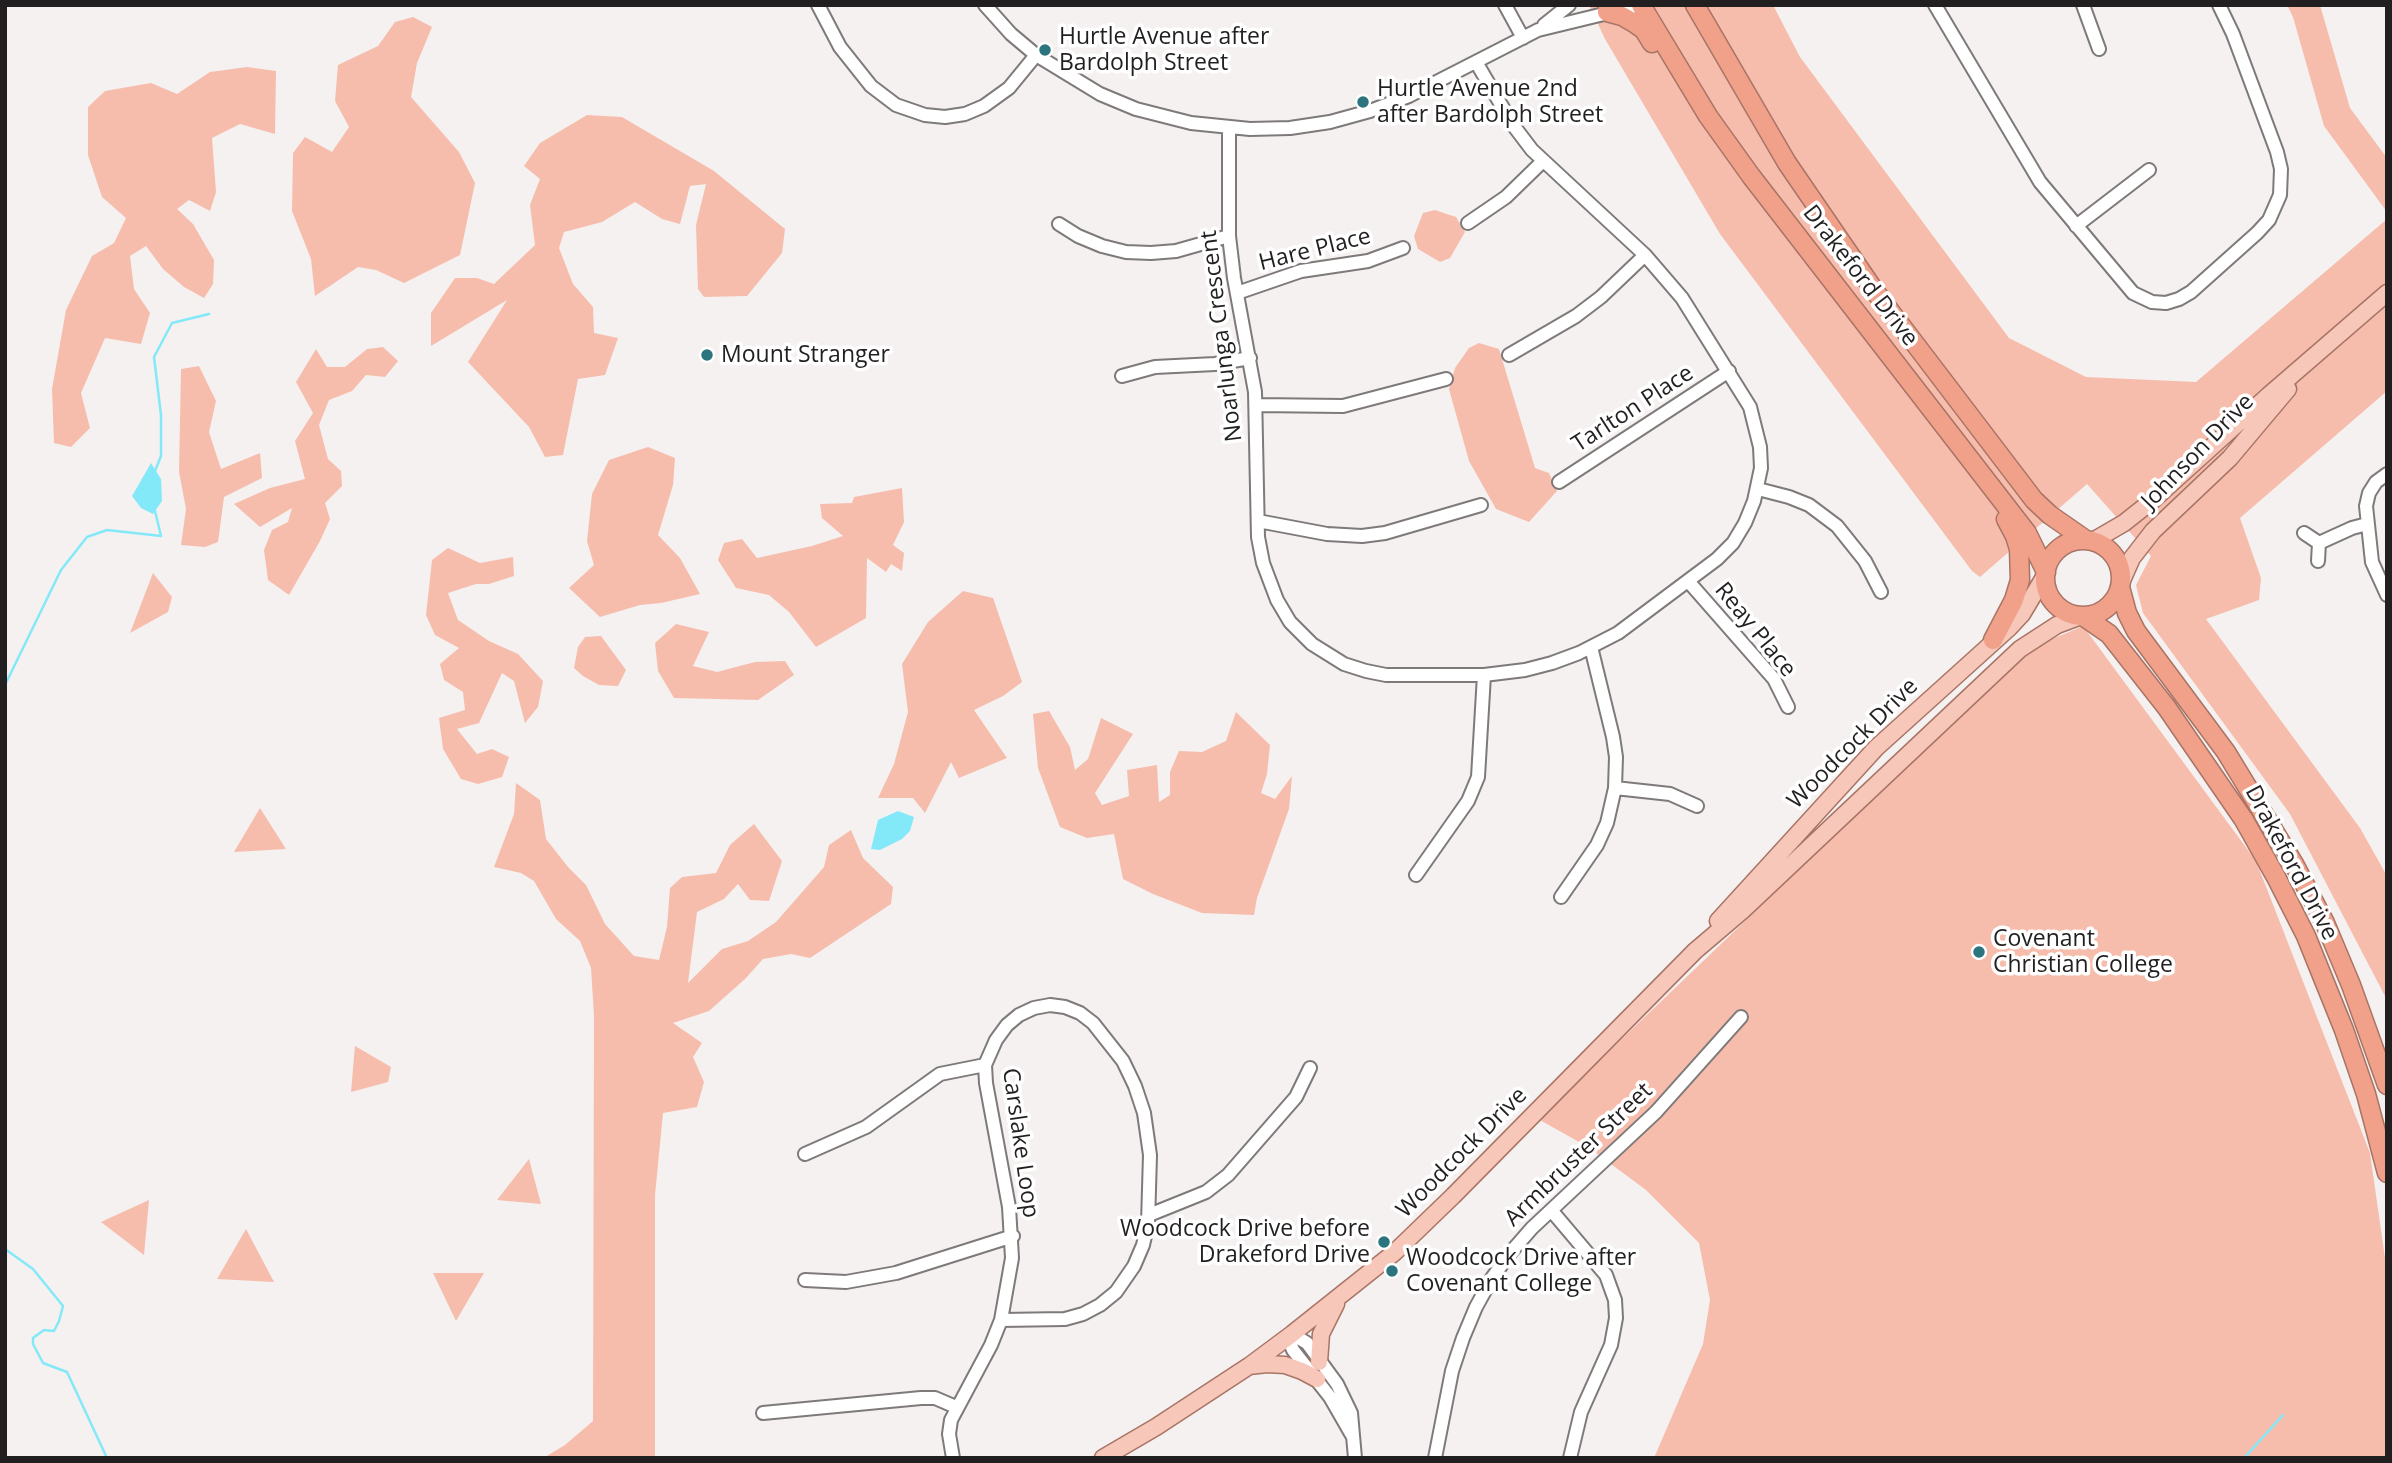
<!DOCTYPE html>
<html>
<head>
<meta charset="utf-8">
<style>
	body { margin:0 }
	#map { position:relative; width:2392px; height:1463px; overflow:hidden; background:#f5f1f0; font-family:"Open Sans",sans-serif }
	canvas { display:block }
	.frame { position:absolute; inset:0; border:7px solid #211f1f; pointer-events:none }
</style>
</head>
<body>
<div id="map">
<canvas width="2392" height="1463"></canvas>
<div class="frame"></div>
</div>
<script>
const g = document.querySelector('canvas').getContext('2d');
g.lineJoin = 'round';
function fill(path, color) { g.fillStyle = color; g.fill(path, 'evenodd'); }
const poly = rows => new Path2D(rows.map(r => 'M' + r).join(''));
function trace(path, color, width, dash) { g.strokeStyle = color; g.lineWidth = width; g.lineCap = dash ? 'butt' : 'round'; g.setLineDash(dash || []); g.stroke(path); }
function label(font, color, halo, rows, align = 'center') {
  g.font = font + ' "Open Sans",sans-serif'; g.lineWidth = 7; g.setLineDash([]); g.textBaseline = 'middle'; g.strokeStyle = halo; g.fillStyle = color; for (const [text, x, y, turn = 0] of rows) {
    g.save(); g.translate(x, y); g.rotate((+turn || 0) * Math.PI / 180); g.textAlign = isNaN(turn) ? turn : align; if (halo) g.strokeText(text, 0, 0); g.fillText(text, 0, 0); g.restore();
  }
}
const green = poly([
	[1589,5,1773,5,1800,57,2009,338,2086,377,2196,382,2387,219,2387,391,2240,518,2261,578,2259,600,2206,619,2360,828,2387,876,2387,1000,2290,814,2143,613,2136,585,2151,556,2087,484,1980,577,1972,571,1720,234,1605,39],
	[2287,5,2320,5,2350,108,2387,158,2387,212,2324,126,2293,17],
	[413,17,432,27,417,63,411,97,459,152,475,183,460,255,404,283,376,270,358,267,315,296,311,259,292,211,293,153,305,137,332,152,349,127,335,101,338,65,378,46,395,22],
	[247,67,276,71,275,134,240,124,212,138,216,192,210,211,189,200,177,209,193,224,214,260,213,284,204,298,184,287,163,269,146,246,130,256,134,289,150,313,141,344,105,338,81,393,90,428,71,447,54,443,52,389,66,310,92,256,114,243,126,218,102,197,88,155,88,107,105,91,151,83,177,94,210,72],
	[587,115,622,117,714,171,785,229,782,253,747,296,704,297,698,289,696,225,706,184,690,186,680,224,662,219,635,202,602,222,564,232,559,248,573,284,593,307,594,333,618,338,605,375,578,379,563,455,545,457,529,427,468,362,507,300,431,346,431,313,455,278,477,278,494,284,535,245,530,205,540,179,524,166,540,143],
	[1435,210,1456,217,1465,232,1450,258,1440,262,1418,249,1414,236,1423,213],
	[1479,343,1499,349,1535,468,1549,473,1557,491,1529,522,1496,509,1469,461,1449,389,1455,368,1469,348],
	[383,347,398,361,385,377,366,375,352,391,329,400,319,425,328,459,341,471,342,486,325,503,330,519,320,541,289,595,268,580,264,550,272,530,288,522,292,508,260,527,234,504,270,488,305,479,295,441,313,413,296,382,316,349,327,367,345,367,367,349],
	[199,366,216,401,209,432,221,469,260,453,262,478,224,497,218,542,205,547,181,545,186,509,179,472,181,369],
	[648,447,675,458,673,485,658,535,680,558,700,594,661,603,640,605,600,617,569,588,594,565,587,541,592,494,609,460],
	[902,488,904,522,893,545,904,553,902,571,891,564,886,572,867,558,866,618,816,647,789,612,769,595,736,588,718,560,724,543,742,539,757,558,812,546,843,536,822,518,820,504,852,503,854,497],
	[448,548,480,563,513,557,514,576,489,584,476,584,448,593,458,620,489,641,518,654,543,681,538,707,525,723,514,681,502,673,479,723,457,729,477,754,492,749,509,757,502,777,478,784,461,779,443,749,439,718,465,710,463,692,444,680,440,664,459,648,435,635,426,615,432,560],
	[153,573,172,597,168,612,130,633],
	[963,591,993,598,1022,682,1003,696,974,710,1007,758,959,778,951,762,925,813,913,798,878,798,894,764,908,712,902,664,928,622],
	[676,624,709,632,693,666,717,672,755,662,785,661,794,675,758,700,674,698,658,671,655,643],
	[2083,626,2256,861,2370,1153,2387,1272,2387,1458,1654,1458,1703,1344,1710,1300,1699,1243,1646,1190,1588,1147,1538,1119,1994,683,2036,646],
	[601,636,626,670,618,686,599,685,583,676,574,668,578,647,585,637],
	[1049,711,1070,747,1075,770,1088,759,1101,718,1133,734,1095,793,1102,805,1129,796,1127,770,1157,765,1159,802,1170,795,1170,772,1179,751,1202,752,1226,741,1236,712,1270,745,1267,774,1261,793,1275,799,1292,776,1289,809,1257,898,1254,915,1202,913,1153,894,1123,879,1114,834,1087,838,1060,827,1038,768,1033,714],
	[516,783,540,800,546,839,568,867,586,885,605,924,634,956,659,960,667,927,670,888,682,877,716,873,730,845,754,824,782,861,769,901,750,900,738,884,724,899,697,912,688,983,722,949,748,941,776,922,824,867,829,845,851,830,863,858,893,887,891,904,810,958,791,954,763,959,745,979,709,1011,673,1023,702,1043,693,1057,704,1082,697,1107,663,1113,655,1195,655,1458,545,1457,565,1445,593,1421,594,1016,591,968,580,941,556,919,534,881,521,873,494,867,514,814],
	[260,808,286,849,234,852],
	[355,1046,391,1067,388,1082,351,1092],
	[529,1159,541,1204,497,1200],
	[149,1200,144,1255,101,1222],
	[246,1229,274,1282,217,1279],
	[433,1273,484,1273,456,1321]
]);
const water = poly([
	[151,463,161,479,162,501,153,514,141,508,132,496],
	[898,811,914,817,910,831,902,839,880,850,871,849,878,820]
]);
const stream = poly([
	[155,471,161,456,161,415,154,357,172,323,209,314],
	[5,685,61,570,87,537,107,530,161,536,155,511],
	[5,1249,33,1269,63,1306,59,1321,54,1331,44,1330,33,1338,33,1344,43,1363,67,1372,107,1458],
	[2244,1458,2283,1415]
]);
const minor = poly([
	[818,5,840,47,871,86,896,105,925,115,945,117,965,114,984,106,1009,88,1036,55],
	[985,5,1011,34,1036,55,1100,94,1136,109,1191,123,1250,129,1290,128,1330,122,1370,111,1409,96,1538,30,1641,5],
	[1505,5,1523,38],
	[1935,5,2040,182,2133,293,2152,302,2166,303,2179,299,2191,292,2257,233,2269,220,2280,195,2281,169,2277,152,2233,34,2219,5],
	[2083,5,2099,49],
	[1544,25,1569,5],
	[1229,128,1229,236,1234,278,1255,392,1258,537,1263,563,1277,600,1290,622,1312,644,1344,664,1366,671,1386,675,1484,675,1525,670,1552,663,1579,653,1618,633,1717,559,1733,543,1745,523,1754,501,1761,468,1760,447,1750,407,1682,298,1645,255,1532,150,1513,125,1476,62],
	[1468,223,1506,197,1542,162],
	[1059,224,1078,236,1102,246,1126,252,1151,253,1176,251,1229,236],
	[2076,226,2149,170],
	[1237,293,1301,271,1368,261,1403,248],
	[1509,355,1576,316,1601,297,1645,255],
	[1122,376,1155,367,1215,364,1250,358],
	[1256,405,1343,406,1446,379],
	[2387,474,2376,482,2369,493,2366,506,2372,562,2387,595],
	[1559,482,1729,371],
	[1758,489,1789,497,1809,505,1837,526,1865,561,1881,592],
	[1258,521,1327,534,1362,536,1385,533,1481,505],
	[2304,533,2319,543,2318,561],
	[2319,543,2352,528,2367,524],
	[1688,581,1774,679,1788,707],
	[1615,788,1670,794,1697,806],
	[1416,875,1468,801,1478,777,1484,675],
	[1561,897,1597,845,1607,823,1615,788,1616,757,1613,737,1591,647],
	[805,1154,866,1127,940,1074,985,1065],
	[1551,1210,1606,1275,1615,1300,1616,1318,1611,1345,1581,1412,1570,1458],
	[1149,1215,1206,1192,1228,1175,1296,1097,1310,1068],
	[805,1280,846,1282,896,1273,1013,1236],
	[763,1413,921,1398,935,1398,956,1407],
	[1353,1437,1330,1397,1293,1350,1291,1345,1292,1334,1307,1343,1337,1384,1351,1413,1355,1458],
	[953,1458,949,1434,951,1420,991,1345,1001,1320,1012,1258,1009,1207,986,1083,985,1065,996,1040,1007,1025,1019,1015,1034,1008,1050,1005,1065,1007,1080,1013,1093,1023,1123,1061,1135,1086,1144,1113,1150,1155,1148,1223,1143,1245,1134,1266,1116,1292,1100,1305,1083,1314,1065,1319,1001,1320],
	[1435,1458,1452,1371,1463,1338,1476,1307,1492,1278,1511,1252,1532,1228,1656,1112,1741,1017]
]);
const major = poly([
	[2093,541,2124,523,2153,500,2269,395,2387,293],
	[2120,585,2132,558,2153,531,2230,458,2288,389],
	[1718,921,1876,748,2009,628,2022,614,2046,574],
	[1319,1362,1321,1334,1336,1304],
	[1249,1366,1267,1364,1285,1365,1302,1371,1317,1379],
	[1103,1458,1156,1427,1249,1366,1292,1334,1395,1252,1453,1196,1695,951,1742,911,2020,649,2057,625,2081,616]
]);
const highway = poly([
	[1641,5,1708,116,1751,176,2027,533,2046,572],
	[1695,5,1787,163,1874,290,2034,500,2050,515,2086,540],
	[1607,12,1622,16,1634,23,1644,30,1652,43],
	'2045 578a38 38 0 1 1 76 0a38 38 0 1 1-76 0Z',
	[2120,587,2127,613,2136,631,2226,752,2294,864,2325,923,2351,985,2387,1085],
	[2083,616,2109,634,2167,708,2244,820,2276,877,2306,936,2344,1030,2366,1094,2387,1173],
	[1993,640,2014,600,2020,580,2019,549,2015,536,2006,519]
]);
const markers = [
	[1045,50,7,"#2c747e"],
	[1363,102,7,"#2c747e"],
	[707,355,7,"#2c747e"],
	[1979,952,7,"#2c747e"],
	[1384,1242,7,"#2c747e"],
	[1392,1271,7,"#2c747e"]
];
const poiNames = [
	["Hurtle Avenue after",1059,37],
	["Bardolph Street",1059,63],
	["Hurtle Avenue 2nd",1377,89],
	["after Bardolph Street",1377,115],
	["Mount Stranger",721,355],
	["Covenant",1993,939],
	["Christian College",1993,965],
	["Woodcock Drive before",1370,1229,"right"],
	["Drakeford Drive",1370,1255,"right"],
	["Woodcock Drive after",1406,1258],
	["Covenant College",1406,1284]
];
const streetNames = [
	["Hare Place",1315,250,-14],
	["Drakeford Drive",1860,276,52],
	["Noarlunga Crescent",1222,336,-97],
	["Tarlton Place",1633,409,-33],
	["Johnson Drive",2198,452,-46],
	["Reay Place",1755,630,51],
	["Woodcock Drive",1853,744,-45],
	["Drakeford Drive",2291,863,62],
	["Carslake Loop",1020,1143,82],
	["Woodcock Drive",1462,1153,-45],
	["Armbruster Street",1579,1155,-44]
];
fill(green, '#f6bdad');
fill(water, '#83e9f9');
trace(stream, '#83e9f9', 2.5);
trace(minor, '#7e7a79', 16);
trace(major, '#a87465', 19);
trace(highway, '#a87465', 21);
trace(minor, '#fff', 12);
trace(major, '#f7c7b9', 16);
trace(highway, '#f1a18a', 18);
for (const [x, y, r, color] of markers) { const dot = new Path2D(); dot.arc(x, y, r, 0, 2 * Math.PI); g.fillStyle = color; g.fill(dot); trace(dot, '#fff', 2.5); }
label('23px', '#211f1f', '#fff', poiNames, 'left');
label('23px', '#211f1f', '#fff', streetNames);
</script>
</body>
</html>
